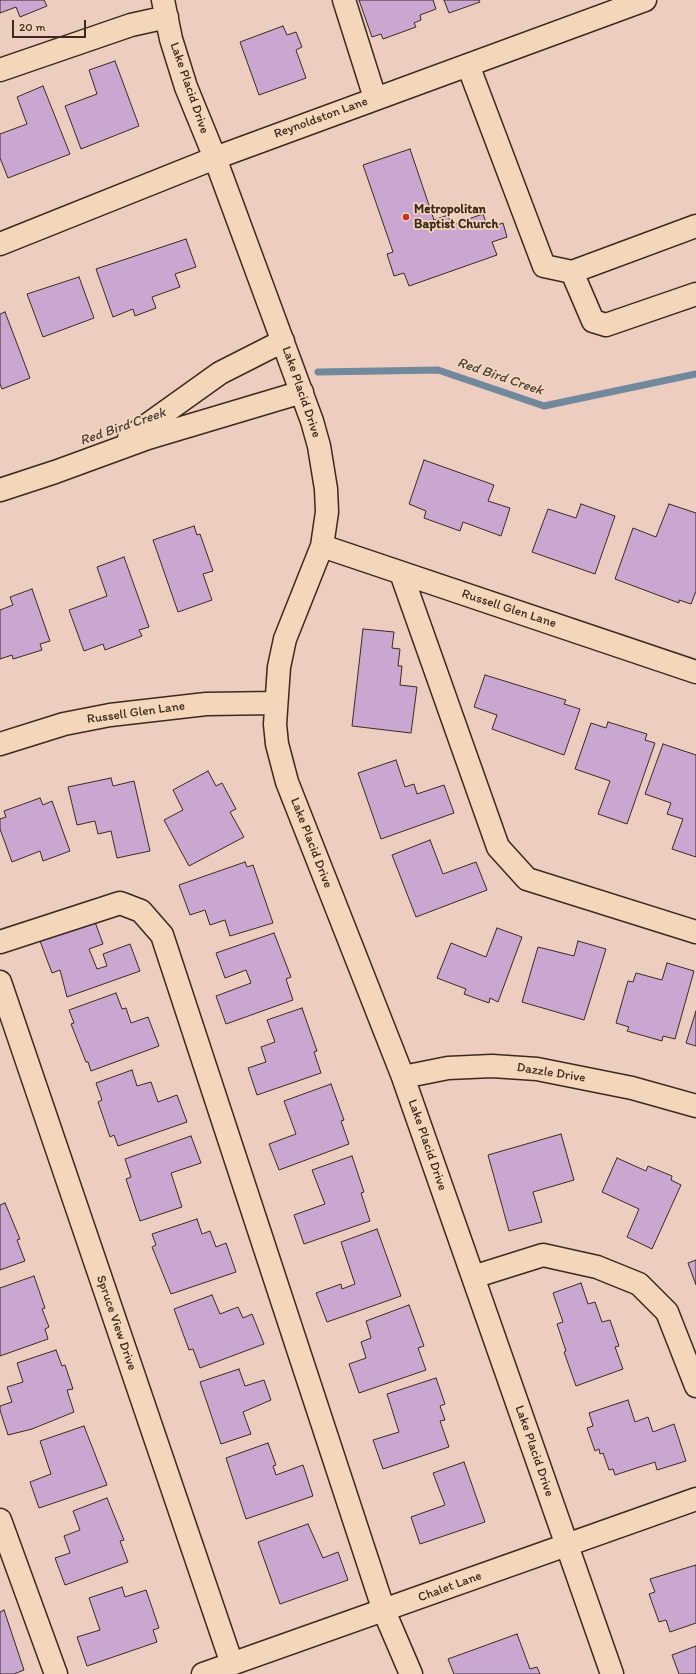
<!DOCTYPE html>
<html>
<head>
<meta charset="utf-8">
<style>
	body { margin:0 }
	#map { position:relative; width:696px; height:1674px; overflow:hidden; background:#eccdbf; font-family:Itim,sans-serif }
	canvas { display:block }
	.scale { position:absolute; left:12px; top:20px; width:74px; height:18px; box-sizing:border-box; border:2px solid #3b2a1e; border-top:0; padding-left:5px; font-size:12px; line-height:14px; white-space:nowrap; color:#3b2a1e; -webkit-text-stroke:3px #f4d6ba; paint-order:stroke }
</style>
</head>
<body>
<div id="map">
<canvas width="696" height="1674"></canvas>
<div class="scale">20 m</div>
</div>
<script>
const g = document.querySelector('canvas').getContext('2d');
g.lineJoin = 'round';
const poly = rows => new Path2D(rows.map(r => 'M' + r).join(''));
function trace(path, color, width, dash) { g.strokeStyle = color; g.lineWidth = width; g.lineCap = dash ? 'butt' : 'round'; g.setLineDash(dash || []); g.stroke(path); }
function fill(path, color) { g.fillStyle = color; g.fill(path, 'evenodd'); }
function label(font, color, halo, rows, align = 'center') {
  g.font = font + ' Itim,sans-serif'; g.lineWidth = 3.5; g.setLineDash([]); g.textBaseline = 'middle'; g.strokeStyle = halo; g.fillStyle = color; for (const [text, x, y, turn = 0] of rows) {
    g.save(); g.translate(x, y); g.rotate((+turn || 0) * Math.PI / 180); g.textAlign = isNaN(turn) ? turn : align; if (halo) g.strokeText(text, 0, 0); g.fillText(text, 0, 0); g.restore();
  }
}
const stream = poly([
	[318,372,438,370,544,406,696,374]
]);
const building = poly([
	[0,0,44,0,47,6,20,17,16,7,0,13,0,0],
	[359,0,433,0,436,9,420,15,421,20,414,23,416,27,383,39,381,34,372,37,359,0],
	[444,0,479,0,480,2,449,13,444,0],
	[283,26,287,35,296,32,302,47,296,50,306,78,259,95,240,42,283,26],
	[115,61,139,126,81,149,65,106,97,94,89,70,115,61],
	[43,86,70,154,8,178,0,158,0,134,27,124,17,97,43,86],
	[410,149,434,220,448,215,451,225,483,214,488,228,503,223,507,237,492,242,497,255,409,286,404,273,394,276,387,254,393,252,363,165,410,149],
	[186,239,196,267,175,274,180,287,152,297,156,308,135,316,133,309,113,317,96,269,186,239],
	[79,277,94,318,43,337,27,294,79,277],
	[5,312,30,378,2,389,0,384,0,314,5,312],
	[424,460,494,485,488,501,510,508,501,536,463,522,460,531,424,518,426,511,409,504,424,460],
	[581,504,615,516,595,574,532,552,548,509,576,518,581,504],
	[669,504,696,513,696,591,691,604,679,600,679,603,615,579,633,528,656,537,669,504],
	[194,526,197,535,200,534,213,571,203,574,212,600,178,612,153,540,194,526],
	[124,557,149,627,139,630,142,636,105,650,103,644,84,651,69,610,107,596,97,567,124,557],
	[32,589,50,641,40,644,42,650,13,659,12,655,0,659,0,610,13,605,10,597,32,589],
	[363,629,394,632,392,648,400,649,398,666,402,666,400,685,417,687,411,733,352,726,363,629],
	[485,675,566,700,564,704,580,709,564,755,492,729,497,715,474,707,485,675],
	[608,722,647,734,645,740,655,743,627,824,598,814,610,781,575,769,591,723,606,728,608,722],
	[663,744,696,755,696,857,672,849,683,819,667,814,671,803,645,794,663,744],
	[396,760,405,787,414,784,417,794,444,785,454,813,381,839,358,773,396,760],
	[208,771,216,786,222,783,236,809,230,812,244,837,189,866,164,820,183,810,173,790,208,771],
	[111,778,113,786,134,781,150,851,117,858,111,831,98,834,95,821,77,825,68,787,111,778],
	[40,798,43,805,52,801,70,851,43,861,40,851,12,862,0,829,0,819,6,817,4,811,40,798],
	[430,840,443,874,476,862,487,890,416,917,392,855,430,840],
	[245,862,247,867,253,865,273,923,230,936,225,920,210,925,205,910,190,915,179,885,245,862],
	[95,922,103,944,89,949,97,969,107,966,103,954,130,944,140,971,67,997,60,970,52,973,40,941,95,922],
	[497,928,522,937,498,1002,490,998,489,1003,464,994,466,989,437,978,451,943,486,957,497,928],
	[274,933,291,977,286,979,293,1000,226,1024,216,996,251,983,246,970,225,978,216,953,274,933],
	[578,941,606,949,584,1020,522,1002,538,947,574,956,578,941],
	[667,963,694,971,675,1039,663,1036,662,1041,627,1031,629,1027,616,1023,628,981,633,982,636,973,662,980,667,963],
	[116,993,122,1009,126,1008,131,1023,148,1017,159,1046,91,1071,88,1062,86,1062,71,1024,74,1023,69,1010,116,993],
	[302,1008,317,1051,314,1052,321,1073,257,1095,248,1068,266,1062,261,1047,275,1042,267,1020,302,1008],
	[696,1011,696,1046,686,1043,696,1011],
	[132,1070,137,1086,151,1082,158,1102,177,1095,187,1122,118,1146,114,1135,110,1137,98,1102,102,1100,96,1083,132,1070],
	[331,1084,344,1120,341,1121,349,1144,279,1170,269,1144,296,1134,284,1101,331,1084],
	[561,1134,574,1180,533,1192,542,1222,509,1231,488,1155,561,1134],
	[191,1136,201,1163,171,1173,182,1207,140,1221,126,1179,131,1177,125,1159,191,1136],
	[352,1156,364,1192,361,1193,370,1221,304,1244,294,1215,325,1204,312,1170,352,1156],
	[617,1158,646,1171,648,1166,672,1176,671,1180,681,1185,652,1249,627,1237,639,1209,602,1192,617,1158],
	[5,1203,20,1239,17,1240,25,1261,0,1270,0,1205,5,1203],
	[197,1219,202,1234,210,1231,216,1247,226,1243,236,1272,171,1294,152,1247,156,1245,152,1234,197,1219],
	[377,1229,401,1296,327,1322,316,1293,341,1284,342,1289,355,1284,341,1242,377,1229],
	[696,1260,696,1285,688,1263,696,1260],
	[34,1276,45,1308,42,1309,49,1327,45,1329,48,1339,0,1356,0,1288,34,1276],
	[581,1283,588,1304,595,1302,602,1322,610,1320,619,1346,615,1347,623,1369,576,1386,564,1352,566,1351,557,1324,563,1322,553,1293,581,1283],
	[212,1295,220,1314,238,1307,243,1318,252,1314,264,1344,200,1368,193,1349,189,1350,174,1309,212,1295],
	[409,1305,424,1346,418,1348,426,1370,359,1393,349,1364,366,1358,361,1342,371,1338,366,1321,409,1305],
	[56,1350,62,1366,65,1365,73,1389,67,1390,74,1412,32,1429,8,1435,0,1410,0,1406,12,1402,7,1387,23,1382,17,1363,56,1350],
	[239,1369,245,1386,264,1380,271,1400,243,1412,251,1434,221,1444,200,1382,239,1369],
	[436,1378,445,1404,440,1406,445,1420,440,1421,449,1447,383,1469,373,1440,399,1432,387,1394,436,1378],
	[628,1400,635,1422,648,1417,653,1432,674,1424,686,1461,657,1470,655,1462,615,1475,613,1469,609,1470,603,1453,600,1454,599,1449,595,1451,587,1428,593,1426,589,1413,628,1400],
	[84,1426,107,1485,39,1508,30,1482,51,1474,40,1441,84,1426],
	[268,1443,276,1465,273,1466,276,1475,303,1465,313,1496,246,1519,226,1458,268,1443],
	[464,1462,485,1522,420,1544,411,1517,445,1505,433,1473,464,1462],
	[107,1498,124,1540,120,1541,128,1562,65,1585,55,1558,70,1553,64,1536,80,1530,73,1511,107,1498],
	[308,1524,323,1558,338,1552,348,1580,280,1604,258,1542,308,1524],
	[696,1565,696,1623,670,1632,666,1620,659,1622,649,1594,655,1592,650,1579,696,1565],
	[122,1587,125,1597,146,1590,159,1628,153,1630,157,1642,87,1666,77,1637,100,1630,89,1598,122,1587],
	[4,1610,24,1670,14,1674,0,1674,0,1612,4,1610],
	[517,1634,530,1669,537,1667,540,1674,454,1674,448,1659,517,1634],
	[696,1646,696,1674,679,1674,672,1655,696,1646]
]);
const minor = poly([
	[163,0,171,39,186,87,215,158,312,421,319,446,326,489,327,512,322,546,285,639,279,667,275,724,277,744,287,782,403,1077,612,1674],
	[344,0,375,98],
	[468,65,544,266,572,272,696,226],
	[0,70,131,25,167,17],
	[0,244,215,158,645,0],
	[572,272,593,321,606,325,696,294],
	[129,438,220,373,283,341],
	[0,490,55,472,148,438,302,392],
	[322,546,696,672],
	[401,573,498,847,527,879,696,932],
	[0,744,64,724,110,715,206,704,276,703],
	[0,942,120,903,141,911,162,935,384,1611,411,1674],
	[0,982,232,1664],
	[403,1077,448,1068,492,1066,537,1069,632,1088,696,1106],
	[473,1277,543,1255,597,1267,639,1284,667,1312,696,1386],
	[0,1520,56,1674],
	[203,1674,696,1499]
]);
const markers = [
	[406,217,4,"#c8321e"]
];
const streetNames = [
	["Lake Placid Drive",189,88,71],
	["Reynoldston Lane",321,118,-20],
	["Lake Placid Drive",301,392,71],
	["Russell Glen Lane",509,609,18],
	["Russell Glen Lane",136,713,-8],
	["Lake Placid Drive",311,843,69],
	["Dazzle Drive",551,1073,9],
	["Lake Placid Drive",427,1145,71],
	["Spruce View Drive",116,1323,71],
	["Lake Placid Drive",534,1451,71],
	["Chalet Lane",450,1587,-20]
];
const poiNames = [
	["Metropolitan",414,210],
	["Baptist Church",414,225]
];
const waterNames = [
	["Red Bird Creek",500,377,19],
	["Red Bird Creek",123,427,-19]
];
trace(stream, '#71889d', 7);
fill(building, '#caa7d1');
trace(building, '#3b2a1e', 1);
trace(minor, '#3b2a1e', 25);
trace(minor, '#f4d6ba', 22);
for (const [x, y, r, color] of markers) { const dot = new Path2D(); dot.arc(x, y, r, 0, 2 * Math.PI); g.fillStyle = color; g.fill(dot); trace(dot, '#f4d6ba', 1.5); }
label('13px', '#3b2a1e', '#f4d6ba', streetNames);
label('bold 13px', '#3b2a1e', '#f4d6ba', poiNames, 'left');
label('italic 14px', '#48413e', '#f4d6ba', waterNames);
</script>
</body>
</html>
